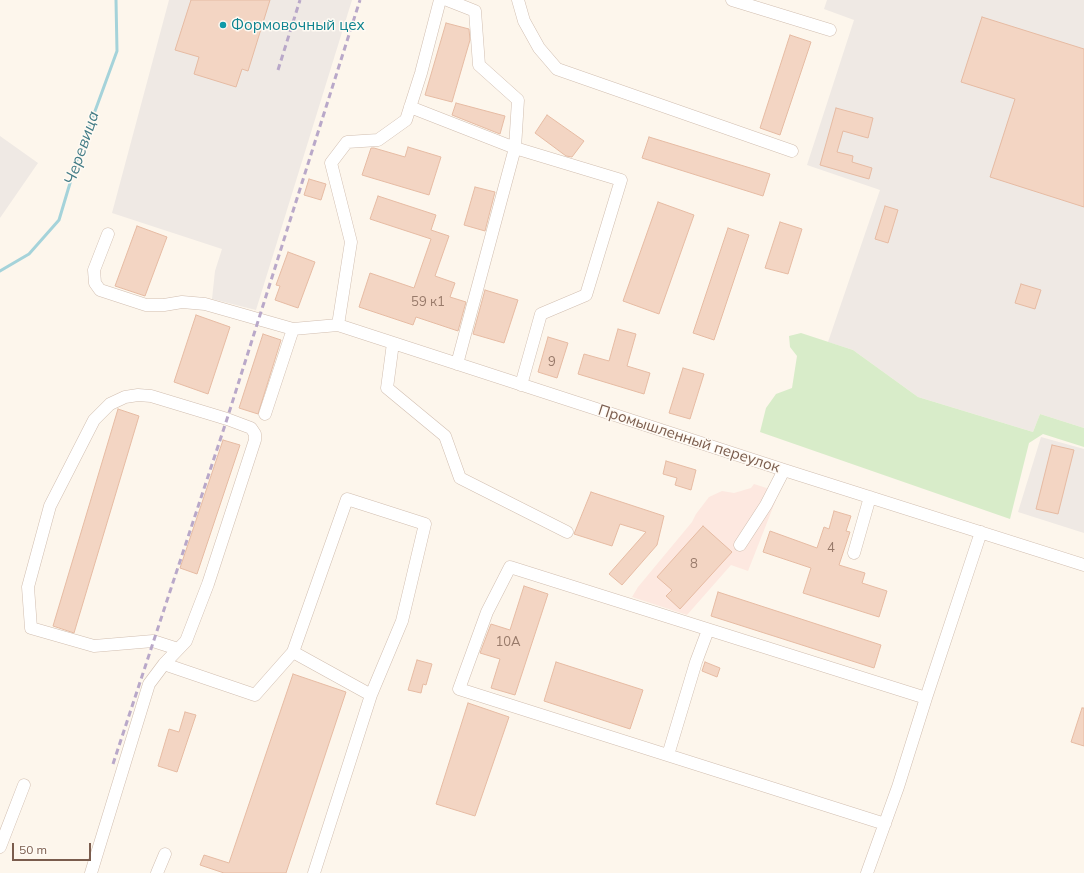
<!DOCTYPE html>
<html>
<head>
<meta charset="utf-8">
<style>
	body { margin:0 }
	#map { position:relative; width:1084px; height:873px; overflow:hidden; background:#fdf6ec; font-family:Mulish,sans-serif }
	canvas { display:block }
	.scale { position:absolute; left:12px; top:843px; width:79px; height:18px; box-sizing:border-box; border:2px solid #7a5c4d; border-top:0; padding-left:5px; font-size:12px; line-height:14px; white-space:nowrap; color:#7a5c4d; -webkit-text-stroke:3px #fffaf3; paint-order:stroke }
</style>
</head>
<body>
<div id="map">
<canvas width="1084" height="873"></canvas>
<div class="scale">50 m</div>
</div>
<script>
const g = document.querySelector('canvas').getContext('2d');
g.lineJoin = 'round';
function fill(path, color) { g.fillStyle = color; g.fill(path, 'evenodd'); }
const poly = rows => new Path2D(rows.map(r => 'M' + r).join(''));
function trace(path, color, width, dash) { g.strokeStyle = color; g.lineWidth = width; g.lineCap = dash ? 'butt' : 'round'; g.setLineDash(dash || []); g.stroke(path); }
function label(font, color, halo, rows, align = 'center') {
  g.font = font + ' Mulish,sans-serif'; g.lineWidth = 3; g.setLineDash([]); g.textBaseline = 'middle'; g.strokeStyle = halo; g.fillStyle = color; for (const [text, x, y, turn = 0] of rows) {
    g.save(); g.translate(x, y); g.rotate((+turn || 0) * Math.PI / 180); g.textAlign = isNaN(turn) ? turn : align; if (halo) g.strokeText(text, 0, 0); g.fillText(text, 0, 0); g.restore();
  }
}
const commercial = poly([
	[754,484,779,492,748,571,731,565,687,615,632,597,638,587,692,522,696,514,709,497,722,491,734,493,751,488]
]);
const industrial = poly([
	[169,0,352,0,256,310,212,299,215,271,222,249,112,213],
	[827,0,1084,0,1084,428,1040,414,1033,432,918,397,853,350,828,342,880,190,807,165,854,20,824,9],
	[0,136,38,163,0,218],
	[1041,437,1084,449,1084,533,1018,512]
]);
const green = poly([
	[801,333,853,350,918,397,1033,432,1040,414,1084,428,1084,447,1043,434,1029,443,1010,519,760,432,766,408,776,394,792,388,797,356,790,347,789,336]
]);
const stream = poly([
	[0,271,29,254,59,220,76,163,117,51,116,0]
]);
const building = poly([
	[191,0,270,0,248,71,242,69,236,87,194,74,199,57,175,50,191,0],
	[982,17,1084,49,1084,207,990,177,1015,99,961,82,982,17],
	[446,23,469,29,470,40,452,102,425,95,446,23],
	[790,35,811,42,780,135,760,128,790,35],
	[456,103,505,116,500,134,452,115,456,103],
	[836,108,873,118,868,138,843,131,837,152,853,156,852,162,872,168,869,179,820,165,836,108],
	[547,115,584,141,572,157,566,156,535,133,547,115],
	[649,137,770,174,763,196,642,158,649,137],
	[408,147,441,157,429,195,362,175,371,148,374,148,405,157,408,147],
	[309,179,326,184,321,200,304,195,309,179],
	[475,187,495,192,485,231,464,225,475,187],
	[378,196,436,215,431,230,449,236,435,276,455,283,450,297,466,302,458,331,416,317,413,325,359,307,370,273,414,288,431,239,370,219,378,196],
	[658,202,694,215,659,314,623,301,658,202],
	[885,206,898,210,888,243,875,239,885,206],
	[780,222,802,229,788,274,765,268,780,222],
	[137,226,167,237,145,296,115,286,137,226],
	[728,228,749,235,714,340,693,333,728,228],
	[288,252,315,262,298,308,275,300,280,286,276,285,288,252],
	[1021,284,1041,290,1035,309,1015,303,1021,284],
	[485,290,518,300,504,343,473,334,485,290],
	[196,315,230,327,208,394,174,382,196,315],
	[618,329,636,334,627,366,650,373,644,394,578,374,584,354,609,361,618,329],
	[263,334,281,340,258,414,239,408,263,334],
	[548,337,568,343,557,378,538,372,548,337],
	[683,368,704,374,690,419,669,413,683,368],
	[118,409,139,416,74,633,53,626,118,409],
	[223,440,240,445,197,574,180,568,223,440],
	[1052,445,1074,450,1058,514,1036,509,1052,445],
	[666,461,696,470,691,490,675,485,677,478,663,474,666,461],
	[591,492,664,516,657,545,622,585,609,574,646,532,620,524,612,546,574,534,591,492],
	[834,511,851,516,846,531,850,532,839,565,865,573,862,583,887,591,879,617,803,593,811,568,763,552,770,531,817,548,824,527,829,529,834,511],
	[703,526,732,552,680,609,666,596,672,590,657,577,703,526],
	[524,586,548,594,515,695,491,688,500,659,480,653,491,624,510,630,524,586],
	[718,592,881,645,874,668,711,616,718,592],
	[417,660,432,664,426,685,423,684,421,693,408,690,417,660],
	[556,662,643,690,630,729,544,701,556,662],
	[705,662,720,668,717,677,702,671,705,662],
	[293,674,346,692,286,873,224,873,200,865,204,855,229,863,293,674],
	[468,703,509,717,475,816,436,804,468,703],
	[1082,708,1084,708,1084,746,1071,742,1082,708],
	[185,712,196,715,177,772,158,766,169,729,179,732,185,712]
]);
const minor = poly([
	[447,0,475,11,479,65,518,100,515,148,457,364],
	[518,0,524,21,539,48,557,69,792,151],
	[732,0,830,30],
	[410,107,515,148,621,180,586,295,541,314,521,385],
	[108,234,94,270,95,283,100,290,146,305,164,305,182,302,205,304,293,329,338,325,784,470,1084,565],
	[338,325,351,242,331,163,347,142,378,140,406,120,421,73,440,0],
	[393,343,387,388,445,436,460,478,567,532],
	[265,414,293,329],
	[740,545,766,505,784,470],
	[854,553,870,497],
	[293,652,347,499,425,524,402,621,371,695],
	[164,664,255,695,293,652,371,695,314,873],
	[668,755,696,662,708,630],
	[885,824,459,689,487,612,510,567,926,698],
	[0,847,24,785],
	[91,873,149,684,164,664,186,641,208,584,255,440,255,434,251,428,227,419,151,396,138,395,125,397,110,404,94,420,50,506,28,587,31,628,94,646,153,641,178,649],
	[157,873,165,854],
	[867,873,898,787,926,698,981,532]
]);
const rail = poly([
	[278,70,300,0],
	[113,764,227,419,360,0]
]);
const markers = [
	[223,25,4,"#0f9aa8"]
];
const numberNames = [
	["59 к1",428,302],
	["9",552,362],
	["4",831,548],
	["8",694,564],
	["10А",508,642]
];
const cultureNames = [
	["Формовочный цех",231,25]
];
const streetNames = [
	["Промышленный переулок",689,439,18]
];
const waterNames = [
	["Черевица",82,148,-71]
];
fill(commercial, '#fde8e0');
fill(industrial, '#efe9e4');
fill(green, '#d8ecc9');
trace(stream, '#a5d3da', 3);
fill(building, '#f3d5c3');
trace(building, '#e6bba3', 1);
trace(minor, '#d1beb0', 13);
trace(minor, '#fff', 12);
trace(rail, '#b9a8c9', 3, [6, 4]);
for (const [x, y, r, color] of markers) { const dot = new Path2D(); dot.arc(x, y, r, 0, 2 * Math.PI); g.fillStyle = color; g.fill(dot); trace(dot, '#fffaf3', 1.5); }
label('13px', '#987a6a', null, numberNames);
label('15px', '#0d838f', '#fffaf3', cultureNames, 'left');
label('15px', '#7a5c4d', '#fffaf3', streetNames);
label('italic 16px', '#437c86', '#fffaf3', waterNames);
</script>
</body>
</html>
